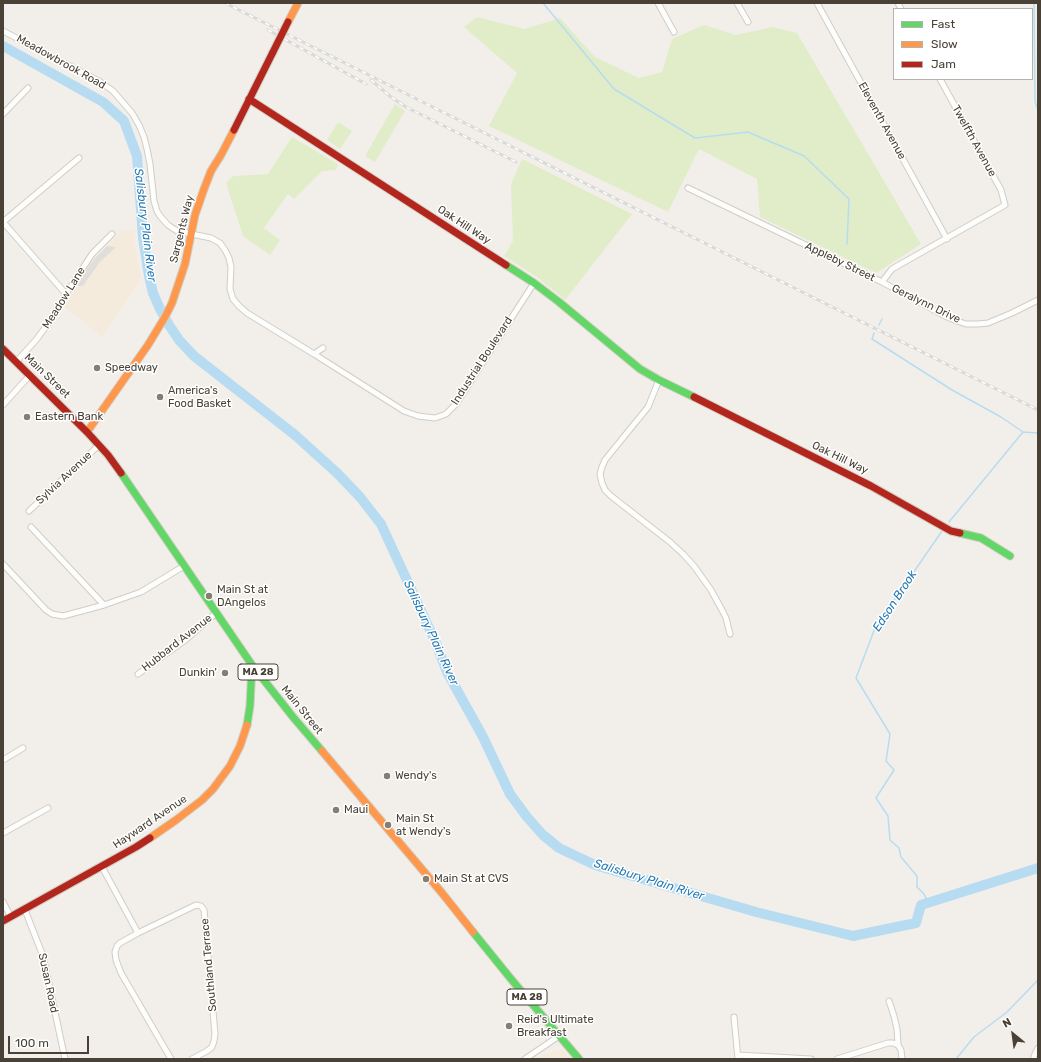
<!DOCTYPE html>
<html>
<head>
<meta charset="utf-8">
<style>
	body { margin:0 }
	#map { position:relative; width:1041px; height:1062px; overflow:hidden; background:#f2efea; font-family:Rubik,sans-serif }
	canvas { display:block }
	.frame { position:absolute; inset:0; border:4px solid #494135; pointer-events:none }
	.legend { position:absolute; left:893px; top:8px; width:140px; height:72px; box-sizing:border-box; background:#fff; border:1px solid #b6b3ae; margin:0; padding:5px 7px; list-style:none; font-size:12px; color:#494135 }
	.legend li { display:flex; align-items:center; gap:8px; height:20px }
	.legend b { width:20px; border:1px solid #b6b3ae }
	.north { position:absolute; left:993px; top:1014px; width:40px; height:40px; -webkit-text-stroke:3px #fff; paint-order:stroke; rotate:331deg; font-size:11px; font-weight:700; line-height:16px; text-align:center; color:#494135 }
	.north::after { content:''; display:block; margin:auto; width:14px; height:18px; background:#494135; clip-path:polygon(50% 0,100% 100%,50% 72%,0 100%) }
	.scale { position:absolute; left:8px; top:1036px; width:81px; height:18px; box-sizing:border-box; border:2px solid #494135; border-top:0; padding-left:5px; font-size:12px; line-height:14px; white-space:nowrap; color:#494135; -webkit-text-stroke:3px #fff; paint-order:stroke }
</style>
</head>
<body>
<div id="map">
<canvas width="1041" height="1062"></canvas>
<div class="frame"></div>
<ul class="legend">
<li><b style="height:5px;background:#63d668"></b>Fast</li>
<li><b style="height:5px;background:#ff974d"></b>Slow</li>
<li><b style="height:5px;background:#b3261e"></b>Jam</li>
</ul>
<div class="north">N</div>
<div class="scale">100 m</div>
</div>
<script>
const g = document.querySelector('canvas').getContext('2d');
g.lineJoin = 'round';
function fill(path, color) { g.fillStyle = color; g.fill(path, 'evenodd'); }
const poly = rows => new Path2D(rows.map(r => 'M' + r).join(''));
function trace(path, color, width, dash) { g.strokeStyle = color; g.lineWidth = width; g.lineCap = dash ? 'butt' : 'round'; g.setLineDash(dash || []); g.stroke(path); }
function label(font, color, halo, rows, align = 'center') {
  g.font = font + ' Rubik,sans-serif'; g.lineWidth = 3; g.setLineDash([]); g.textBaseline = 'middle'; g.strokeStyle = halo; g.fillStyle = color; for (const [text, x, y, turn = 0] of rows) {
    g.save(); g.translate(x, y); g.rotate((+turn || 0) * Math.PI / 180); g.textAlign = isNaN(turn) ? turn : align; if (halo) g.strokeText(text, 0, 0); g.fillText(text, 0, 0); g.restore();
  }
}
const commercial = poly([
	[134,230,137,258,142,279,102,337,63,306,75,286,83,286,100,262,115,247,107,246,122,231],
	[562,1049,571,1059,538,1059,545,1054]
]);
const green = poly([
	[477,17,525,29,560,18,595,57,639,78,662,72,672,39,704,25,736,35,773,27,797,33,921,244,876,273,760,217,757,179,699,149,668,212,489,126,517,73,464,27],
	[395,104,405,111,375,162,365,156],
	[338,122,352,131,340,149,327,140],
	[292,137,338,164,336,170,322,171,294,199,288,194,264,228,280,240,270,255,243,236,226,183,233,176,268,174],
	[522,159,632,214,565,300,537,277,504,256,513,241,511,184]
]);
const parking = poly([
	[107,246,116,247,100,262,83,286,75,286,94,259]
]);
const stream = poly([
	[543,3,614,89,695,138,748,132,804,156,849,199,847,244],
	[1034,3,1035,102,1038,110],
	[879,325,882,319],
	[874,333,872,339,952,390,1001,417,1023,432],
	[949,522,1023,432,1038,433],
	[928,903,924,894,917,887,917,876,901,857,899,848,890,840,888,816,876,798,894,770,886,761,890,734,856,678,875,628,942,531],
	[956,1059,974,1037,1007,1012,1038,980]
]);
const river = poly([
	[3,46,103,102,124,121,137,156,143,238,149,276,153,293,160,309,169,325,179,340,194,356,295,435,337,473,360,497,381,524,436,643,447,672,483,737,510,794,527,817,543,835,559,848,595,865,756,912,853,936,916,923,921,905,1038,868]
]);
const street = poly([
	[658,3,674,32],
	[737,3,748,22],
	[817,3,947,239],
	[898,3,901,9],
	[3,31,99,81,113,91,132,113,139,125,144,137,147,149,150,164,154,201,157,211,160,216,168,225,177,231,211,238,220,243,225,250,229,258,231,267,230,289,233,299,239,306,247,313,314,354,323,348],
	[3,114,28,88],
	[688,188,882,282,892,269,1005,205,1001,190,940,79],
	[3,222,79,158],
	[3,222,66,294],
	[882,282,945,316,957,321,966,324,978,324,988,323,1012,313,1038,300],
	[314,354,404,411,418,416,435,418,446,414,456,404,534,283],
	[16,362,36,340,50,321,66,294,92,254,112,234],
	[659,380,648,407,605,460,602,467,600,474,602,483,605,490,611,496,670,542,683,554,694,566,711,590,722,610,726,618,730,634],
	[3,405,30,375],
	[29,511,99,445],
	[31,527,104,605],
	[3,564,46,610,52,614,63,616,104,605,141,592,184,566],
	[138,674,184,641,216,613],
	[3,760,23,748],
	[3,833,48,808],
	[102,867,138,933],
	[3,902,11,917],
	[25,910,43,956,65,1059],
	[889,1001,894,1016,897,1029,898,1045,901,1050,902,1059],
	[734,1017,738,1059],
	[738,1055,811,1059],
	[171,1059,121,973,116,960,115,952,117,946,120,943,138,933,196,905,201,906,204,910,215,1034,214,1041,212,1047,207,1051,192,1059],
	[525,1059,559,1036],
	[837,1059,888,1043,893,1043,898,1045],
	[1034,1059,1034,1056,1038,1048]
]);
const fast = poly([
	[506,265,534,283,559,302,640,369,659,380,694,397],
	[121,473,252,665,293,717,322,751],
	[960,533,981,538,1010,556],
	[247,725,250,706,252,665],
	[473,932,511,979,579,1059]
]);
const slow = poly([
	[288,22,298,3],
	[87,432,148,345,165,317,172,303,185,264,195,215,204,189,211,171,221,155,234,130],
	[322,751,442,893,473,932],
	[150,838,176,820,202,800,213,789,230,766,240,746,247,725]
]);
const jam = poly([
	[249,99,506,265],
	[234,130,273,52],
	[3,349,87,432,108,455,121,473],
	[694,397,871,486,951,531,960,533],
	[3,921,136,847,150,838]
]);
const rail = poly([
	[225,3,1038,410],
	[268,30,366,84],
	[371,80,391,97,406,107,516,162]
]);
const jamBridge = poly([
	[273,52,288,22]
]);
const markers = [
	[97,368,4,"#847e74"],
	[160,397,4,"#847e74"],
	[27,417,4,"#847e74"],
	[209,596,4,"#847e74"],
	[225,673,4,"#847e74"],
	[387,776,4,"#847e74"],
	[336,810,4,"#847e74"],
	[388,825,4,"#847e74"],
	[426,879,4,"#847e74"],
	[509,1026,4,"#847e74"]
];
const shields = [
	[258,672,40],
	[527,997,40]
];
const shieldNames = [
	["MA 28",258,672],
	["MA 28",527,997]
];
const streetNames = [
	["Meadowbrook Road",61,62,29],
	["Eleventh Avenue",882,121,61],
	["Twelfth Avenue",974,141,61],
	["Oak Hill Way",464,225,33],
	["Sargents Way",182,229,-76],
	["Appleby Street",840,262,26],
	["Meadow Lane",64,298,-58],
	["Geralynn Drive",926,304,26],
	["Industrial Boulevard",482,361,-57],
	["Main Street",47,376,44],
	["Oak Hill Way",840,458,26],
	["Sylvia Avenue",64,478,-43],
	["Hubbard Avenue",177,643,-38],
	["Main Street",302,710,51],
	["Hayward Avenue",150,822,-34],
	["Southland Terrace",209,965,-95],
	["Susan Road",48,983,78]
];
const poiNames = [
	["Speedway",105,368],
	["America's",168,391],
	["Food Basket",168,404],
	["Eastern Bank",35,417],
	["Main St at",217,590],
	["DAngelos",217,603],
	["Dunkin'",217,673,"right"],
	["Wendy's",395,776],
	["Maui",344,810],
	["Main St",396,819],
	["at Wendy's",396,832],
	["Main St at CVS",434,879],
	["Reid's Ultimate",517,1020],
	["Breakfast",517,1033]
];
const waterNames = [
	["Salisbury Plain River",145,225,83],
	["Edson Brook",895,601,-57],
	["Salisbury Plain River",431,633,65],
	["Salisbury Plain River",649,880,17]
];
fill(commercial, '#f5ebdc');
fill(green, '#e0edc8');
fill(parking, '#e1deda');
trace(stream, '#b7dcf2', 1.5);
trace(river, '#b7dcf2', 10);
trace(street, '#d0cdc7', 7);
trace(fast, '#d3cec2', 9);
trace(slow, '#d3cec2', 9);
trace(jam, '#d3cec2', 9);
trace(street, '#fdfdfc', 5);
trace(fast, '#63d668', 7);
trace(slow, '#ff974d', 7);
trace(jam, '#b3261e', 7);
trace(rail, '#d9d9d8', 3);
trace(rail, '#fff', 1.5, [4.5]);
trace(jamBridge, '#d3cec2', 9, []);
trace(jamBridge, '#b3261e', 7);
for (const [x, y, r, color] of markers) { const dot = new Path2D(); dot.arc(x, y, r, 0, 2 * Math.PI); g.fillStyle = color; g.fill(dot); trace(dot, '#fff', 1.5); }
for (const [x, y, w] of shields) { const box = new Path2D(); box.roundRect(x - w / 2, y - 8, w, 16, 3); g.fillStyle = '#fff'; g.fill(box); trace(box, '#494135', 1); }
label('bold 10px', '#494135', null, shieldNames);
label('11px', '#494135', '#fff', streetNames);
label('11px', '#494135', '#fff', poiNames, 'left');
label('italic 12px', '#247ab5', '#fff', waterNames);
</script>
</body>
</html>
